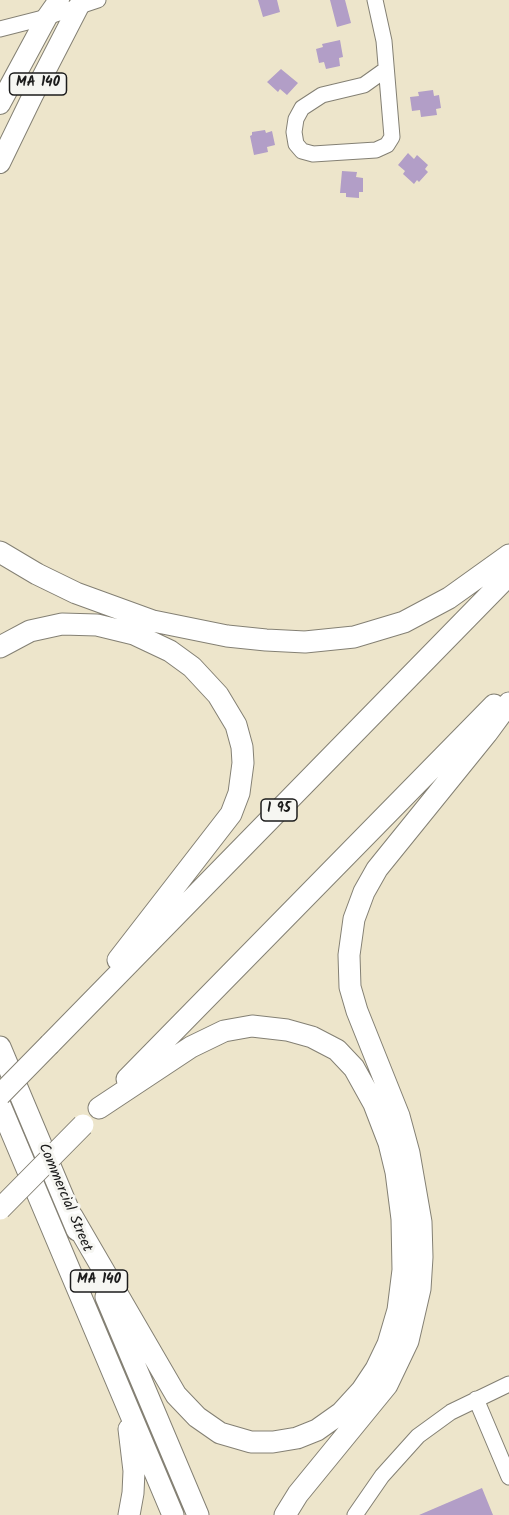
<!DOCTYPE html>
<html>
<head>
<meta charset="utf-8">
<style>
	body { margin:0 }
	canvas { display:block; background:#ede5cb }
</style>
</head>
<body>
<canvas width="509" height="1515"></canvas>
<script>
const g = document.querySelector('canvas').getContext('2d');
g.lineJoin = 'round';
function fill(path, color) { g.fillStyle = color; g.fill(path, 'evenodd'); }
const poly = rows => new Path2D(rows.map(r => 'M' + r).join(''));
function trace(path, color, width, dash) { g.strokeStyle = color; g.lineWidth = width; g.lineCap = dash ? 'butt' : 'round'; g.setLineDash(dash || []); g.stroke(path); }
function label(font, color, halo, rows, align = 'center') {
  g.font = font + ' Kalam,sans-serif'; g.lineWidth = 6; g.setLineDash([]); g.textBaseline = 'middle'; g.strokeStyle = halo; g.fillStyle = color; for (const [text, x, y, turn = 0] of rows) {
    g.save(); g.translate(x, y); g.rotate((+turn || 0) * Math.PI / 180); g.textAlign = isNaN(turn) ? turn : align; if (halo) g.strokeText(text, 0, 0); g.fillText(text, 0, 0); g.restore();
  }
}
const building = poly([
	[258,0,277,0,280,12,263,17],
	[330,0,345,0,351,23,337,27],
	[340,40,343,57,339,58,340,66,326,69,324,62,319,63,316,49,323,47,322,44],
	[281,69,298,83,287,95,280,89,278,92,267,82],
	[433,90,434,96,439,95,441,108,436,109,437,115,421,117,420,110,412,111,410,97,419,96,418,92],
	[265,130,266,133,272,131,275,145,267,147,268,152,254,155,250,136,252,135,252,132],
	[408,153,414,159,417,155,428,165,425,169,428,172,419,182,417,180,414,184,403,174,405,171,398,165],
	[342,171,357,172,356,177,363,178,363,192,359,192,359,198,346,197,346,193,340,193],
	[482,1488,493,1515,419,1515]
]);
const minor = poly([
	[375,0,384,41,392,137,387,145,376,150,313,154,302,151,296,144,294,132,296,119,302,108,322,95,364,85,385,70],
	[0,29,47,17,98,0],
	[476,1399,509,1477],
	[355,1515,382,1476,418,1436,451,1412,509,1384]
]);
const major = poly([
	[0,104,47,17,59,0],
	[0,163,33,95,82,0]
]);
const highway = poly([
	[0,552,37,574,76,593,153,621,227,636,266,640,305,642,354,637,404,622,449,598,509,555],
	[0,647,30,631,62,624,97,625,134,634,170,651,192,667,218,695,236,725,242,747,243,763,239,793,231,814,118,960],
	[50,1044,509,575],
	[0,1047,77,1230],
	[127,1079,494,705],
	[0,1105,173,1515],
	[72,1216,176,1395,197,1417,220,1433,251,1442,273,1442,297,1438,317,1430,341,1413,362,1390,376,1369,388,1344,398,1310,403,1270,402,1219,396,1172,389,1143,374,1104,354,1068,337,1050,312,1037,287,1030,252,1026,224,1031,191,1047,99,1108],
	[106,1297,198,1515],
	[129,1429,134,1471,133,1493,129,1515],
	[285,1515,298,1494,387,1385,408,1341,420,1289,422,1257,421,1222,409,1153,399,1116,357,1011,350,987,349,955,354,919,364,892,377,869,487,733,509,703]
]);
const highwayBridge = poly([
	[0,1095,50,1044],
	[0,1209,83,1125]
]);
const shields = [
	[38,84,57],
	[279,810,36],
	[99,1281,57]
];
const shieldNames = [
	["MA 140",38,84],
	["I 95",279,810],
	["MA 140",99,1281]
];
const streetNames = [
	["Commercial Street",64,1198,67]
];
fill(building, '#b29ec7');
trace(minor, '#848074', 17);
trace(major, '#848074', 22);
trace(highway, '#848074', 23);
trace(minor, '#fff', 15);
trace(major, '#fff', 20);
trace(highway, '#fff', 21);
trace(highwayBridge, '#848074', 23, []);
trace(highwayBridge, '#fff', 21);
for (const [x, y, w] of shields) { const box = new Path2D(); box.roundRect(x - w / 2, y - 11, w, 22, 4.5); g.fillStyle = '#f6f6f2'; g.fill(box); trace(box, '#1c1c1c', 1.5); }
label('bold 14px', '#1c1c1c', null, shieldNames);
label('15px', '#1c1c1c', '#f6f6f2', streetNames);
</script>
</body>
</html>
